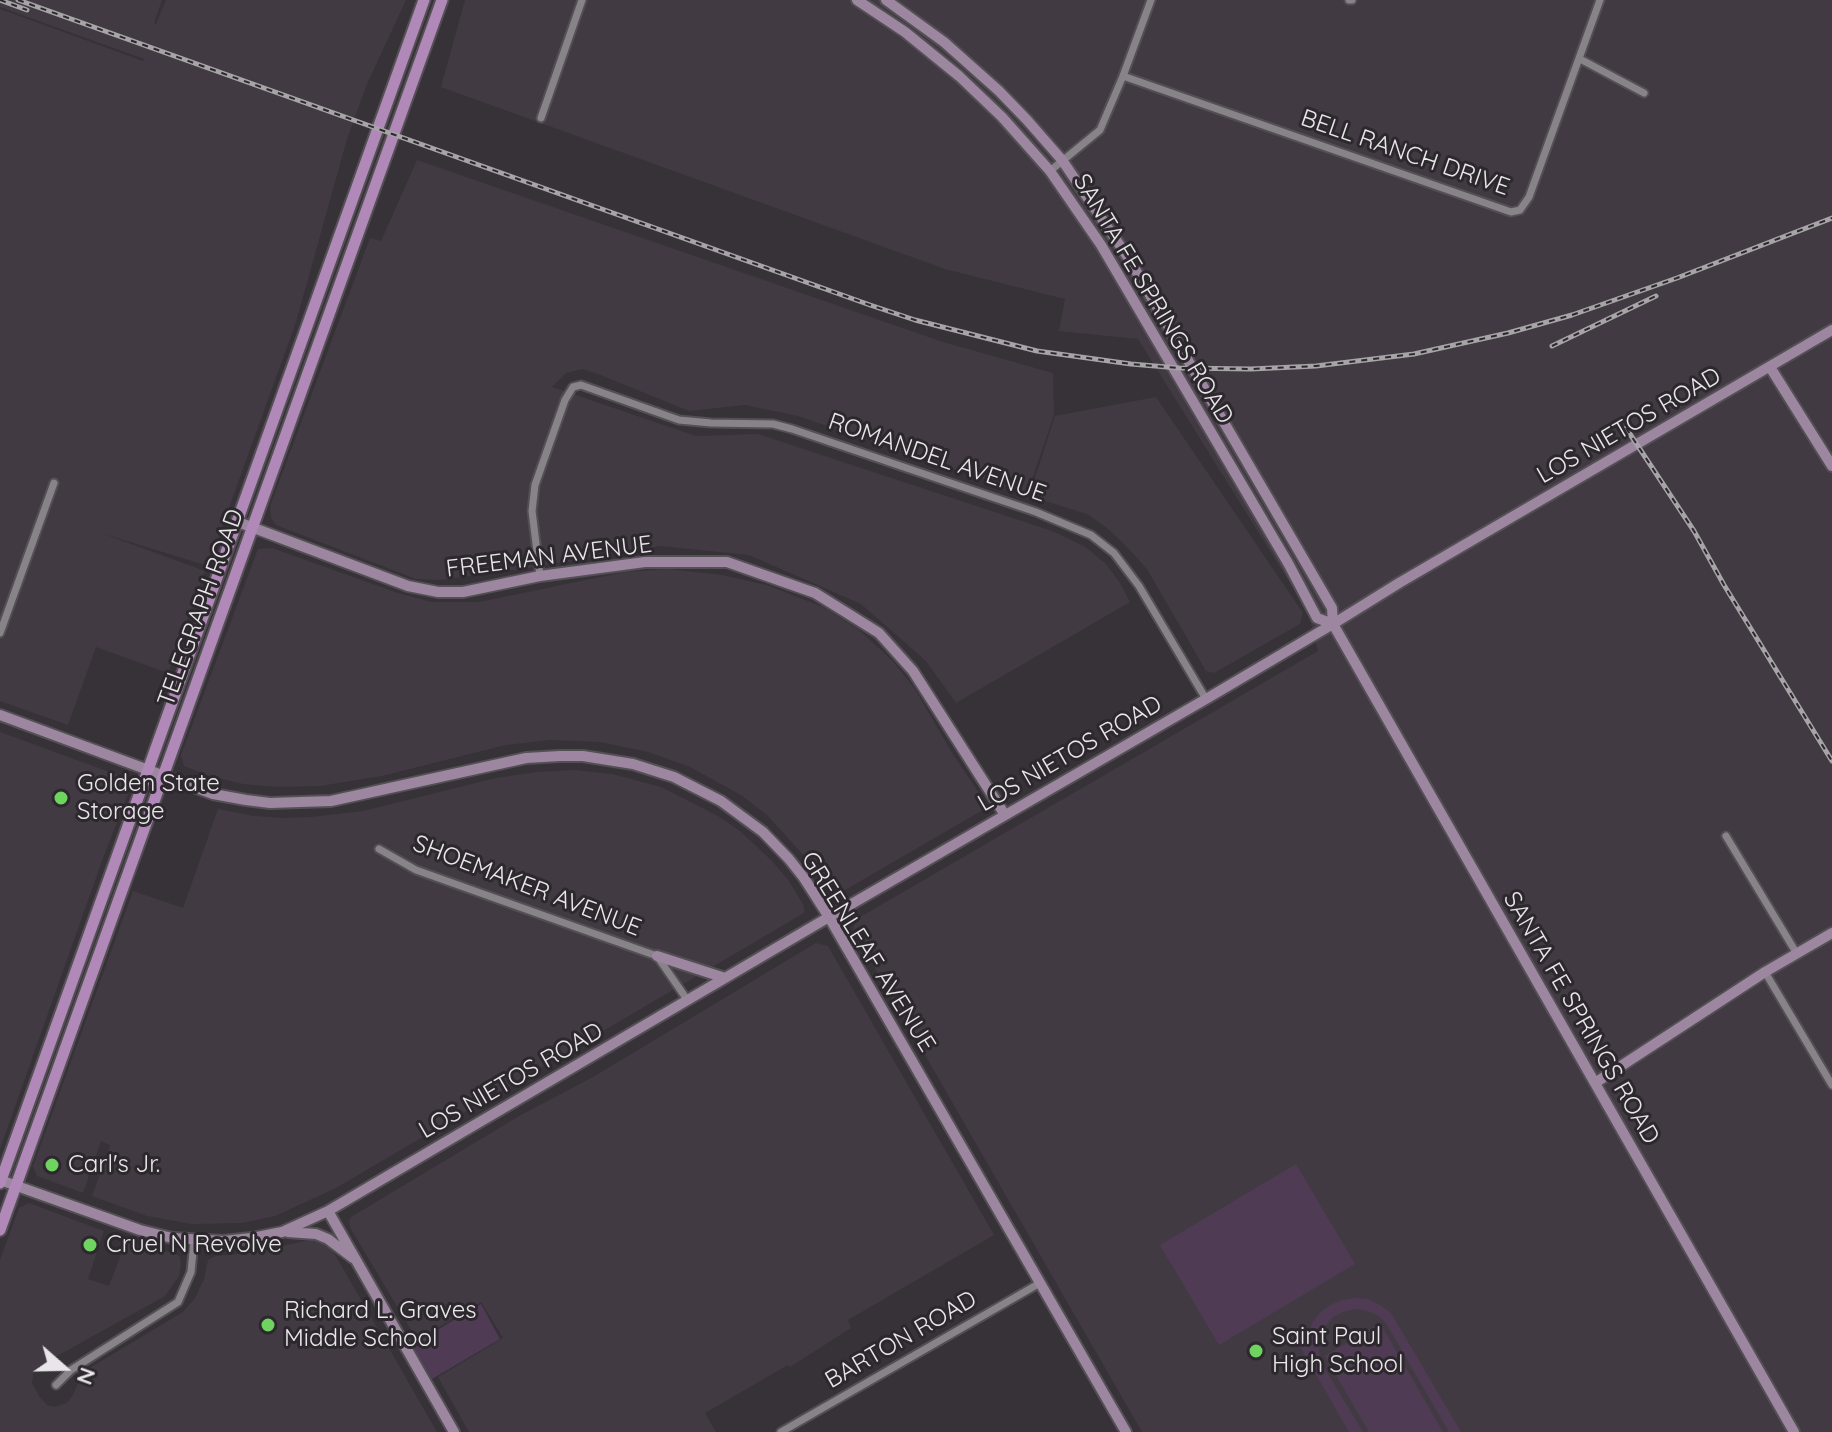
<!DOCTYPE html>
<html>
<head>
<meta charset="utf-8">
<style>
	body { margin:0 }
	#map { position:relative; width:1832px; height:1432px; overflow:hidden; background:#363237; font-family:Quicksand,sans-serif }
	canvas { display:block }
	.north { position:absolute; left:24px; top:1328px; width:80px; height:80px; -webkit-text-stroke:6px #2c282d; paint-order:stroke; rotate:110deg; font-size:22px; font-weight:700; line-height:32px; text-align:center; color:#e9e6e9 }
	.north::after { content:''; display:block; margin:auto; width:28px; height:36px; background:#e9e6e9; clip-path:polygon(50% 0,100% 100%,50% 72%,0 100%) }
</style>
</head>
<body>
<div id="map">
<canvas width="1832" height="1432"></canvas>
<div class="north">N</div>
</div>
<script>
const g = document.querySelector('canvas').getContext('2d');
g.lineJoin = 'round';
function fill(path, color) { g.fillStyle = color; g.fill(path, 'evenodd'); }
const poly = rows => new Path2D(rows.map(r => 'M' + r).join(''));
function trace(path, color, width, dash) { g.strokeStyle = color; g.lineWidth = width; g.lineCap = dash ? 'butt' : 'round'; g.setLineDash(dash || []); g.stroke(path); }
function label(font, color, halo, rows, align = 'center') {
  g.font = font + ' Quicksand,sans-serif'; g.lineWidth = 6; g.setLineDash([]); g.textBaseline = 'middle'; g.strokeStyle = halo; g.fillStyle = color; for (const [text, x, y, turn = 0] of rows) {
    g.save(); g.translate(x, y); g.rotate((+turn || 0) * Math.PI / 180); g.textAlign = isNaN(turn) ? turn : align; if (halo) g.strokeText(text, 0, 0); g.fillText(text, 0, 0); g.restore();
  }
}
const built = poly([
	[0,0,162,0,154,23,156,24,166,0,406,0,367,84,347,139,296,322,208,566,101,533,205,571,168,673,96,647,68,725,0,701,0,9,143,61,144,59,0,7],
	[465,0,1832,0,1832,1432,1142,1432,853,930,855,920,1318,651,1308,612,1138,339,1059,331,1065,299,945,269,441,87],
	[417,160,943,342,1053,373,1054,415,1027,494,798,416,745,405,689,411,598,374,583,369,566,373,552,387,696,436,758,434,1052,531,1084,546,1106,564,1120,583,1130,602,956,703,926,661,861,604,749,555,660,546,522,569,439,580,416,579,276,525,271,518,270,506,370,238,381,241],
	[1156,397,1303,613,1300,624,1214,673,1206,671,1147,569,1126,546,1107,528,1087,514,1029,496,1055,416],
	[272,548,398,593,431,602,479,602,625,572,668,569,722,575,767,585,823,607,858,629,892,660,915,689,952,753,975,787,984,801,981,811,840,893,827,887,815,868,767,815,741,795,690,767,648,752,600,742,550,740,506,745,382,776,320,786,278,787,243,784,210,776,184,766,181,755,258,549],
	[0,732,126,778,129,783,130,789,103,858,0,1149],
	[573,770,612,774,661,787,718,816,740,831,772,861,789,881,804,906,804,913,336,1188,275,1216,242,1223,192,1224,147,1216,92,1196,110,1145,101,1141,83,1193,37,1176,33,1166,133,891,183,908,218,809,254,816,283,818,311,817,363,811,496,778,537,772],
	[816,943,828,946,994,1235,848,1320,851,1328,790,1367,788,1365,705,1413,716,1432,469,1432,438,1377,503,1338,481,1302,417,1340,351,1229,349,1221,351,1217,521,1115,593,1077],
	[29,1203,104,1231,88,1279,109,1286,126,1241,149,1248,175,1253,180,1257,181,1263,179,1276,165,1296,41,1365,34,1370,32,1383,39,1396,47,1405,55,1407,67,1403,73,1395,81,1376,88,1369,183,1312,195,1298,204,1279,208,1260,211,1258,216,1256,250,1253,310,1240,323,1244,333,1251,437,1432,0,1432,0,1260,19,1208]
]);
const green = poly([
	[1296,1164,1355,1264,1219,1345,1160,1245],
	[1355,1298,1368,1299,1380,1305,1391,1313,1461,1432,1449,1432,1387,1325,1379,1316,1367,1311,1355,1309,1343,1312,1332,1318,1324,1328,1319,1339,1319,1352,1322,1364,1363,1432,1349,1432,1291,1331,1300,1326,1308,1338,1312,1323,1320,1313,1330,1305,1342,1300],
	[481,1304,500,1339,432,1379,412,1345],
	[1380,1323,1443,1432,1369,1432,1325,1356]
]);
const street = poly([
	[1349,0,1352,0],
	[1580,59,1644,93],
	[1123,76,1511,212,1520,210,1529,197,1600,0],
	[541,118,582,0],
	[1050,171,1100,130,1123,76,1151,0],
	[540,576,532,511,535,485,565,400,573,387,581,385,679,420,711,423,773,424,792,429,1036,512,1091,535,1114,553,1139,586,1206,699],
	[0,633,54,483],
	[1726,836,1797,954],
	[379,849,416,870,657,956,688,1001],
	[1765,972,1832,1085],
	[56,1385,71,1370,178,1302,191,1272,194,1241],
	[781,1432,1040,1283]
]);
const secondary = poly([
	[857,0,905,32,959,76,1002,117,1050,171,1101,245,1288,563,1317,618,1333,624],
	[886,0,944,42,999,91,1027,120,1062,160,1129,259,1332,608,1333,624,1794,1432],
	[1770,367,1832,466],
	[238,522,408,586,438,592,463,592,540,576,645,562,727,562,815,593,879,633,913,671,1005,815],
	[0,715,213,794,246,800,270,803,331,801,526,758,560,756,583,756,633,764,674,777,721,801,763,832,789,859,804,878,829,917,1126,1432],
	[657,956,725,978],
	[1595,1083,1765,972,1832,933],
	[0,1180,140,1230,172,1238,223,1241,252,1238,282,1232,328,1211,829,917,1206,699,1333,624,1399,583,1832,330],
	[328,1211,454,1432],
	[288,1232,316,1234,328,1239,353,1258]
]);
const primary = poly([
	[0,1183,424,0],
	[0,1230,442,0]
]);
const rail = poly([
	[0,0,27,10],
	[18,0,870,305,915,320,1037,351,1131,364,1179,368,1251,369,1316,366,1414,354,1508,333,1572,315,1677,278,1832,218],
	[1552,346,1656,296],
	[1626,428,1694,531,1724,585,1832,761]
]);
const markers = [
	[61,798,8,"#6fd360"],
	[52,1165,8,"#6fd360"],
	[90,1245,8,"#6fd360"],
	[268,1325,8,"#6fd360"],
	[1256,1351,8,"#6fd360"]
];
const streetNames = [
	["BELL RANCH DRIVE",1405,153,19],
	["SANTA FE SPRINGS ROAD",1153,299,59],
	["LOS NIETOS ROAD",1629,426,-30],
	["ROMANDEL AVENUE",937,458,19],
	["FREEMAN AVENUE",549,557,-7],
	["TELEGRAPH ROAD",201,608,-70],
	["LOS NIETOS ROAD",1070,754,-30],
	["SHOEMAKER AVENUE",527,886,21],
	["GREENLEAF AVENUE",868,952,58],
	["SANTA FE SPRINGS ROAD",1581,1018,60],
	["LOS NIETOS ROAD",511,1081,-30],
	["BARTON ROAD",901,1340,-30]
];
const poiNames = [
	["Golden State",77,784],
	["Storage",77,812],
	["Carl's Jr.",68,1165],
	["Cruel N Revolve",106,1245],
	["Richard L. Graves",284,1311],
	["Middle School",284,1339],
	["Saint Paul",1272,1337],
	["High School",1272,1365]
];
fill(built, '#423a43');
fill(green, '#4f3b53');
trace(street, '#534f54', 11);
trace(secondary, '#534f54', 14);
trace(primary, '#534f54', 15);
trace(street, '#888388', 7);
trace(secondary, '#9c86a0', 10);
trace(primary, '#b189b8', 11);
trace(rail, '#a7a4a7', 5);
trace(rail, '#2c282d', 2, [6]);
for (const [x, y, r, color] of markers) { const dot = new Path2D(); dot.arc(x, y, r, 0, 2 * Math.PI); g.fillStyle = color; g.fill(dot); trace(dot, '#2c282d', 3); }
label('24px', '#e9e6e9', '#2c282d', streetNames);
label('24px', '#e9e6e9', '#2c282d', poiNames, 'left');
</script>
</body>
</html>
